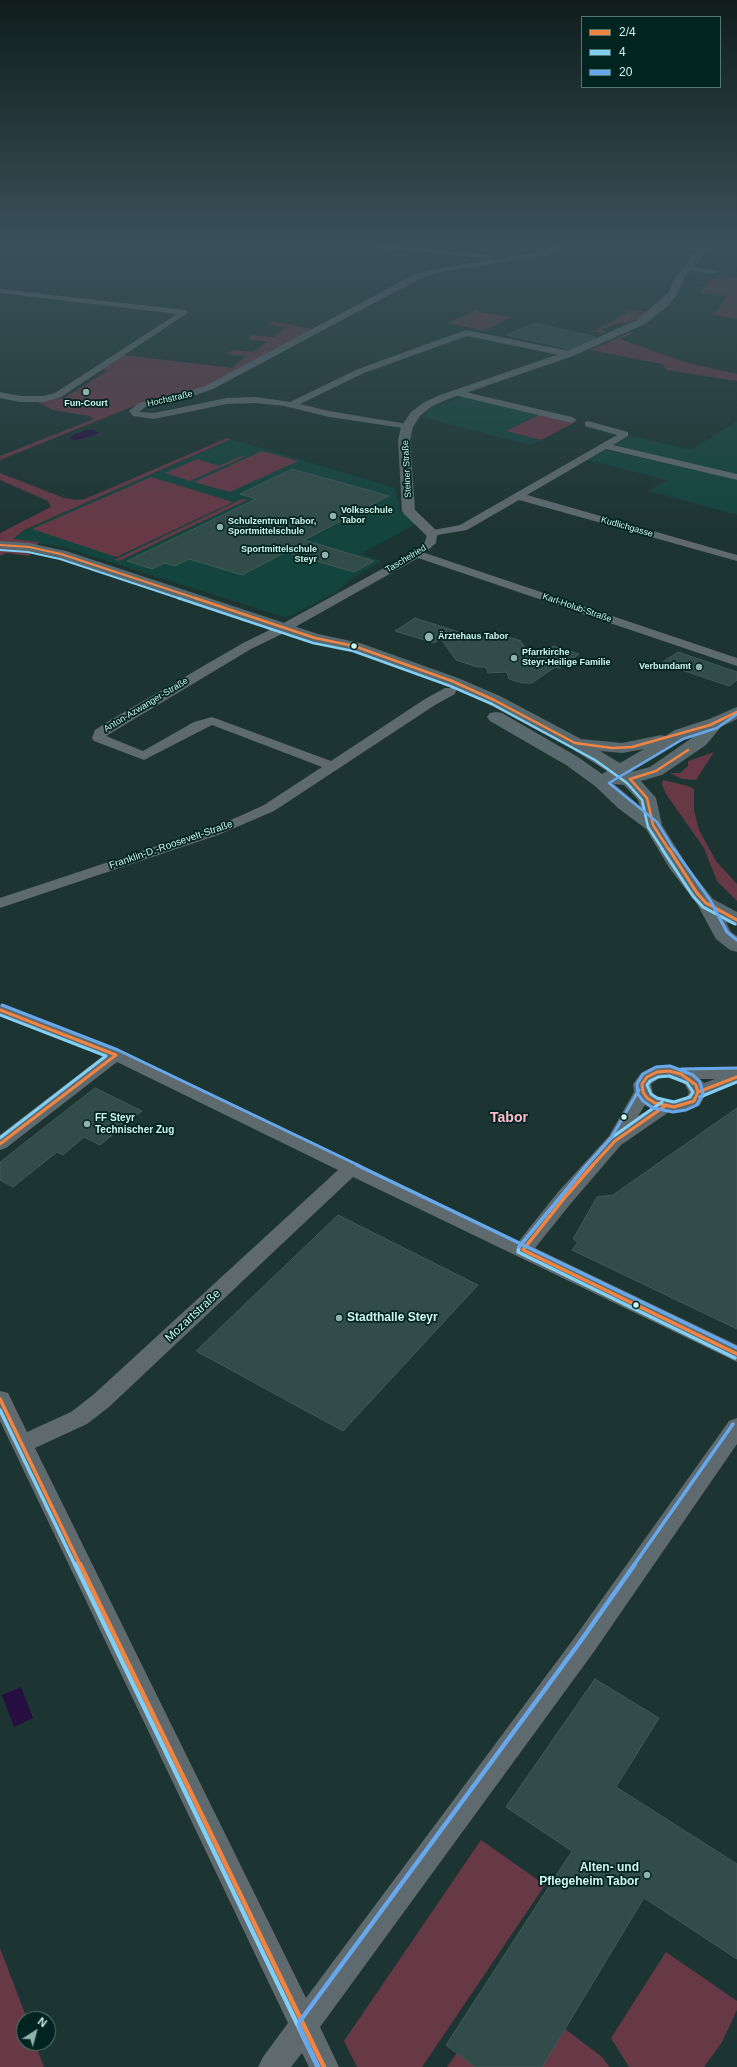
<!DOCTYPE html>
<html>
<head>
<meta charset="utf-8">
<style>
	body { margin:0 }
	#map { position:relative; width:737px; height:2067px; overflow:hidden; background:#1d3532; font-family:Arial,sans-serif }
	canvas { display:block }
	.legend { position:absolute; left:581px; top:16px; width:140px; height:72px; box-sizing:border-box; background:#012420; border:1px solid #537872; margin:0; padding:5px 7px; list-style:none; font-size:12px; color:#cff6ee }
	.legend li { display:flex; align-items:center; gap:8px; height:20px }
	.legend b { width:20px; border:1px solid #537872 }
	.north { position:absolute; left:16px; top:2011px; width:40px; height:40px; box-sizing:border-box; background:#012420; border:1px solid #537872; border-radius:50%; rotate:36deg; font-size:11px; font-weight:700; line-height:16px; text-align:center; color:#cff6ee }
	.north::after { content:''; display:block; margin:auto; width:14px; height:18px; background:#91b2ac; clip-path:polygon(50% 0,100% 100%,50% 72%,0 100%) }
</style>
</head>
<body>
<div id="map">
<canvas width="737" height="2067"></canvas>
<ul class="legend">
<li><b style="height:5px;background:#f28442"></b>2/4</li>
<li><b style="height:5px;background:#82cff5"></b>4</li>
<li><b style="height:5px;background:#67a8ec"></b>20</li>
</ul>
<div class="north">N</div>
</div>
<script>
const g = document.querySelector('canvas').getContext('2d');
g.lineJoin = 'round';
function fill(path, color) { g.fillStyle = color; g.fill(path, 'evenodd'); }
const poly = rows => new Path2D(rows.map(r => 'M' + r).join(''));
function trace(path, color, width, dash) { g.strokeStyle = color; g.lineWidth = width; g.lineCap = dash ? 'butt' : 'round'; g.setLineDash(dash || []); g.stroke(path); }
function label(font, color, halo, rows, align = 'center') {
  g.font = font + ' Arial,sans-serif'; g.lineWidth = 3.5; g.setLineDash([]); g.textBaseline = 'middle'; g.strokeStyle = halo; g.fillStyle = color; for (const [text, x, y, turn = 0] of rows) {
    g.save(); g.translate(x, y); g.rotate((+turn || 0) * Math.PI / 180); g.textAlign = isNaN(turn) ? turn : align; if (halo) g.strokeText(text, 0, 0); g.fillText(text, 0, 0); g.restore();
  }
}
const built = poly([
	[463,396,540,415,507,431,541,440,530,445,422,417,432,408],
	[737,421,737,475,614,446,631,436,691,450],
	[231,439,395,488,400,511,416,524,360,554,382,561,355,576,334,593,290,616,284,617,63,547,13,539,24,530],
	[606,450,737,480,737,515,649,491,667,480,588,460]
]);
const green = poly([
	[54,242,145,242,144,243,180,242,140,244,57,246],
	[714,275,737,278,737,319,710,314,717,310,727,296,699,293,711,278,722,280,725,278,713,276],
	[476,310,480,312,511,317,483,331,449,323],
	[631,310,649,312,639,319,622,324,618,323,601,330,607,332,603,333,588,331,597,330],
	[273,321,312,329,204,388,134,406,0,460,0,456,94,419,89,416,53,410,36,401,64,398,107,371,103,369,124,355,232,368,246,356,227,354,233,350,253,352,267,342,247,339,252,335,274,337,286,327,268,325],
	[631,332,634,333,620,339,687,363,737,374,737,381,667,370,662,364,590,350],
	[464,395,575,422,541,440,506,431,539,415],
	[227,438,231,439,24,530,13,539,39,542,29,556,6,553,0,556,0,533,51,507,48,501,0,480,0,473,64,498,76,500,85,499],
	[262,451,298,461,230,492,194,482],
	[241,456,244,457,190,481,165,473,197,459,219,466],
	[151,477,233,502,116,557,32,529],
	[242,499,247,500,119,561,114,560],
	[714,752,696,780,682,779,670,773,680,773,688,766,688,761],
	[663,780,688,786,694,789,694,811,699,830,716,861,737,884,737,901,717,881,704,848,666,794,662,785],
	[481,1840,545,1885,422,2067,357,2067,344,2041],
	[0,1948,27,2019,24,2019,24,2043,35,2043,44,2067,0,2067],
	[666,1952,737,2001,737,2010,722,2042,704,2067,629,2067,611,2038],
	[565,2029,601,2056,610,2067,542,2067],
	[457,2053,475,2067,447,2067]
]);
const water = poly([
	[87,430,94,430,99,433,78,440,69,439,73,435],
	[21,1687,33,1718,14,1727,2,1695]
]);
const building = poly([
	[535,323,596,337,569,349,507,335,535,323],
	[292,469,389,496,304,540,374,561,354,572,286,552,242,575,189,559,175,566,164,563,152,569,127,561,256,499,240,494,292,469],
	[415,618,471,636,499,634,521,641,533,661,553,646,579,654,560,668,555,667,532,683,522,683,509,679,507,672,488,673,486,667,477,667,456,660,441,639,434,643,395,631,415,618],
	[678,652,737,672,737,680,729,686,661,663,678,652],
	[95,1088,142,1111,100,1145,84,1137,63,1155,57,1152,13,1187,0,1180,0,1162,95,1088],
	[737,1108,737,1329,572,1250,578,1242,573,1239,597,1197,613,1195,737,1108],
	[338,1215,478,1285,343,1431,196,1351,338,1215],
	[595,1679,659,1718,616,1787,737,1864,737,1959,644,1898,542,2067,475,2067,446,2045,572,1851,506,1807,595,1679]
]);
const minor = poly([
	[338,242,362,242,491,255,495,257,491,259,342,244,338,242],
	[560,242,569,242,545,256,436,273,421,278,213,389,193,396,145,407,139,412,154,413,227,398,256,397,290,402,358,369,466,330,569,351,573,354,569,357,467,336,364,373,300,404,329,411,407,424,412,427,410,429,329,417,284,406,256,403,227,404,154,419,133,416,129,411,139,403,187,392,207,385,415,274,435,269,540,252,560,242],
	[685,266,714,270,718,272,714,274,688,270,685,270,685,266],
	[0,289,185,310,189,312,61,397,44,402,20,402,0,398,0,392,20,396,44,396,55,393,177,314,0,293,0,289],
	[457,390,572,417,577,420,572,423,454,395,452,393,457,390],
	[588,421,628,432,628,436,613,445,737,474,737,480,606,449,527,495,737,555,737,561,519,500,467,530,437,535,436,543,425,553,737,658,737,666,418,558,288,631,251,649,106,736,143,751,194,722,212,717,331,761,425,699,445,688,455,688,456,691,455,694,435,705,274,811,218,835,0,908,0,898,208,829,240,816,264,805,322,767,212,725,144,760,94,741,92,738,95,730,109,721,243,643,280,625,413,552,425,542,428,531,460,525,617,435,585,426,585,422,588,421],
	[0,1005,122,1051,519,1241,558,1192,609,1136,634,1092,633,1084,641,1073,651,1068,669,1065,681,1068,737,1067,737,1083,705,1096,700,1105,691,1109,674,1113,669,1112,621,1145,572,1202,535,1248,737,1345,737,1362,353,1177,109,1407,87,1424,35,1448,306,1998,575,1637,729,1421,737,1418,737,1444,593,1653,320,2027,339,2067,309,2067,302,2053,291,2067,258,2067,263,2057,288,2023,0,1421,0,1391,8,1393,27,1432,71,1412,93,1395,338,1170,117,1062,6,1148,0,1150,0,1135,103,1056,0,1016,0,1005],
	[661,1077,669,1077,684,1083,689,1092,687,1097,674,1101,660,1098,653,1094,651,1084,661,1077],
	[700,1079,715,1079,704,1083,700,1079],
	[645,1105,651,1108,638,1116,645,1105]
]);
const tertiary = poly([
	[704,242,713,242,708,250,685,277,676,296,669,305,645,324,573,356,448,399,431,407,420,416,413,427,410,440,415,510,439,533,437,536,427,536,404,514,402,511,398,440,401,427,411,412,423,403,440,395,565,352,637,320,668,293,676,276,704,242]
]);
const primary = poly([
	[0,541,29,543,66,551,318,634,360,643,458,678,500,696,581,739,622,743,661,735,665,736,675,730,709,719,737,707,737,719,721,727,706,745,662,775,641,781,656,798,662,825,688,867,713,899,737,912,737,926,726,922,731,932,737,936,737,952,730,950,716,939,697,904,670,869,646,829,618,808,595,786,566,765,490,721,487,717,490,713,496,712,502,713,578,757,602,774,607,771,569,747,488,704,446,684,350,650,309,641,57,557,29,551,0,549,0,541],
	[696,735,650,767,631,772,687,738,696,735],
	[644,749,620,763,600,751,622,753,644,749],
	[614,784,624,785,638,800,640,806,614,784]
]);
const bus1Far4 = poly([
	[0,545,29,547,61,554,198,599]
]);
const bus1Far3 = poly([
	[195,598,315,638,354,646,452,681,494,700,575,743,612,748,632,747,710,725,737,712],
	[669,850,653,825,647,798,630,779,656,771,688,750]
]);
const bus1Far2 = poly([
	[669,849,697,893,706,903,737,920],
	[0,1010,116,1055,0,1144],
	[669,1071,681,1074,696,1085,698,1092,694,1101,674,1107,655,1103,647,1098,643,1092,642,1084,647,1077,657,1072,669,1071],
	[698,1092,737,1077],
	[592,1166,615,1141,665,1106]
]);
const bus1Far1 = poly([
	[593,1165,565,1197,523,1250,737,1354],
	[0,1399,80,1565]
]);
const bus1 = poly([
	[80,1564,324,2067]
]);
const bus2Far4 = poly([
	[0,550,28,552,60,559,181,599]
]);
const bus2Far3 = poly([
	[178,598,313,643,353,651,450,686,492,704,595,760,627,783,642,800,648,827,663,850]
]);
const bus2Far2 = poly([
	[662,849,693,896,703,907,735,924],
	[0,1015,106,1056,0,1138],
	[669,1076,687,1083,693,1092,690,1097,674,1102,657,1098,651,1094,647,1085,650,1081,658,1077,669,1076],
	[700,1097,737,1082],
	[586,1166,611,1138,662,1102]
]);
const bus2Far1 = poly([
	[587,1165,519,1247,518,1252,735,1358],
	[0,1410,75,1565]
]);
const bus2 = poly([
	[75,1564,318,2067]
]);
const bus3Far3 = poly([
	[674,850,657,822,609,783,683,739,717,728,737,714]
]);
const bus3Far2 = poly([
	[674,849,710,900,727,932,737,940],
	[2,1005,118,1050,360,1166],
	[669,1066,656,1067,643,1074,637,1084,638,1094,643,1101,653,1108,673,1112,686,1110,697,1105,703,1093,700,1082,693,1075,670,1066],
	[681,1069,737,1068],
	[586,1166,611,1138,639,1090]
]);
const bus3Far1 = poly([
	[357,1165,737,1348],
	[519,1247,587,1165],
	[634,1565,733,1424]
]);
const bus3 = poly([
	[318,2067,299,2026,300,2021,580,1642,635,1564]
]);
const markers = [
	[86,392,4,"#91b2ac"],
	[333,516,4,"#91b2ac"],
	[220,527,4,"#91b2ac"],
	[325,555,4,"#91b2ac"],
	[429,637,5,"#91b2ac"],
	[354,646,3.5,"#cff6ee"],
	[514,658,4,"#91b2ac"],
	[699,667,4,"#91b2ac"],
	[624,1117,3.5,"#cff6ee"],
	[87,1124,4,"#91b2ac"],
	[636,1305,3.5,"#cff6ee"],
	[339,1318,4,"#91b2ac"],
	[647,1875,4,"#91b2ac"]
];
const farStreetnames = [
	["Hochstraße",170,399,-13],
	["Steiner Straße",407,469,-93],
	["Kudlichgasse",627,527,16],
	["Taschelried",406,559,-31],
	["Karl-Holub-Straße",577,608,19],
	["Anton-Azwanger-Straße",146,705,-31]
];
const farPoinames = [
	["Fun-Court",86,404,"center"],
	["Volksschule",341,511],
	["Tabor",341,521],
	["Schulzentrum Tabor,",228,522],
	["Sportmittelschule",228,532],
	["Sportmittelschule",317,550,"right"],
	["Steyr",317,560,"right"],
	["Ärztehaus Tabor",438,637],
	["Pfarrkirche",522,653],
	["Steyr-Heilige Familie",522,663],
	["Verbundamt",691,667,"right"]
];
const streetNames = [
	["Franklin-D.-Roosevelt-Straße",171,845,-19]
];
const poiNames = [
	["FF Steyr",95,1118],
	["Technischer Zug",95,1130]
];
const nearStreetnames = [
	["Mozartstraße",193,1316,-43]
];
const nearPoinames = [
	["Stadthalle Steyr",347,1318],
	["Alten- und",639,1868,"right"],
	["Pflegeheim Tabor",639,1882,"right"]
];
const districtNames = [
	["Tabor",509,1118]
];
fill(built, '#14443e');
fill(green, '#673846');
fill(water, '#260e41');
fill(building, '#314c49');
trace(building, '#405a56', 1);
fill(minor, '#5f6a6e');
fill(tertiary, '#5f6a6e');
fill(primary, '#59696e');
trace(bus1Far4, '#f28442', 2);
trace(bus1Far3, '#f28442', 2.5);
trace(bus1Far2, '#f28442', 3);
trace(bus1Far1, '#f28442', 3.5);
trace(bus1, '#f28442', 4.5);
trace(bus2Far4, '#82cff5', 2);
trace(bus2Far3, '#82cff5', 2.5);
trace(bus2Far2, '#82cff5', 3);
trace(bus2Far1, '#82cff5', 3.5);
trace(bus2, '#82cff5', 4.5);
trace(bus3Far3, '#67a8ec', 2.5);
trace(bus3Far2, '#67a8ec', 3);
trace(bus3Far1, '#67a8ec', 3.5);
trace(bus3, '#67a8ec', 4.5);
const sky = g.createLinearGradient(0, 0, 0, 531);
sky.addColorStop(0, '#101d1c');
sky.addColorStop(0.46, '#3a515a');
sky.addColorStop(1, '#3a515a00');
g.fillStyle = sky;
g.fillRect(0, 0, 737, 531);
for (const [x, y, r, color] of markers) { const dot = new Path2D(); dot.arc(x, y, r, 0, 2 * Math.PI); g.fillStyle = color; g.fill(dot); trace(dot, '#012420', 1.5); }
label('9px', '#cff6ee', '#012420', farStreetnames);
label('bold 9px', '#cff6ee', '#012420', farPoinames, 'left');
label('10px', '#cff6ee', '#012420', streetNames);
label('bold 10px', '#cff6ee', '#012420', poiNames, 'left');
label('12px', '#cff6ee', '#012420', nearStreetnames);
label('bold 12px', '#cff6ee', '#012420', nearPoinames, 'left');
label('bold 14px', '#fbc', '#012420', districtNames);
</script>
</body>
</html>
